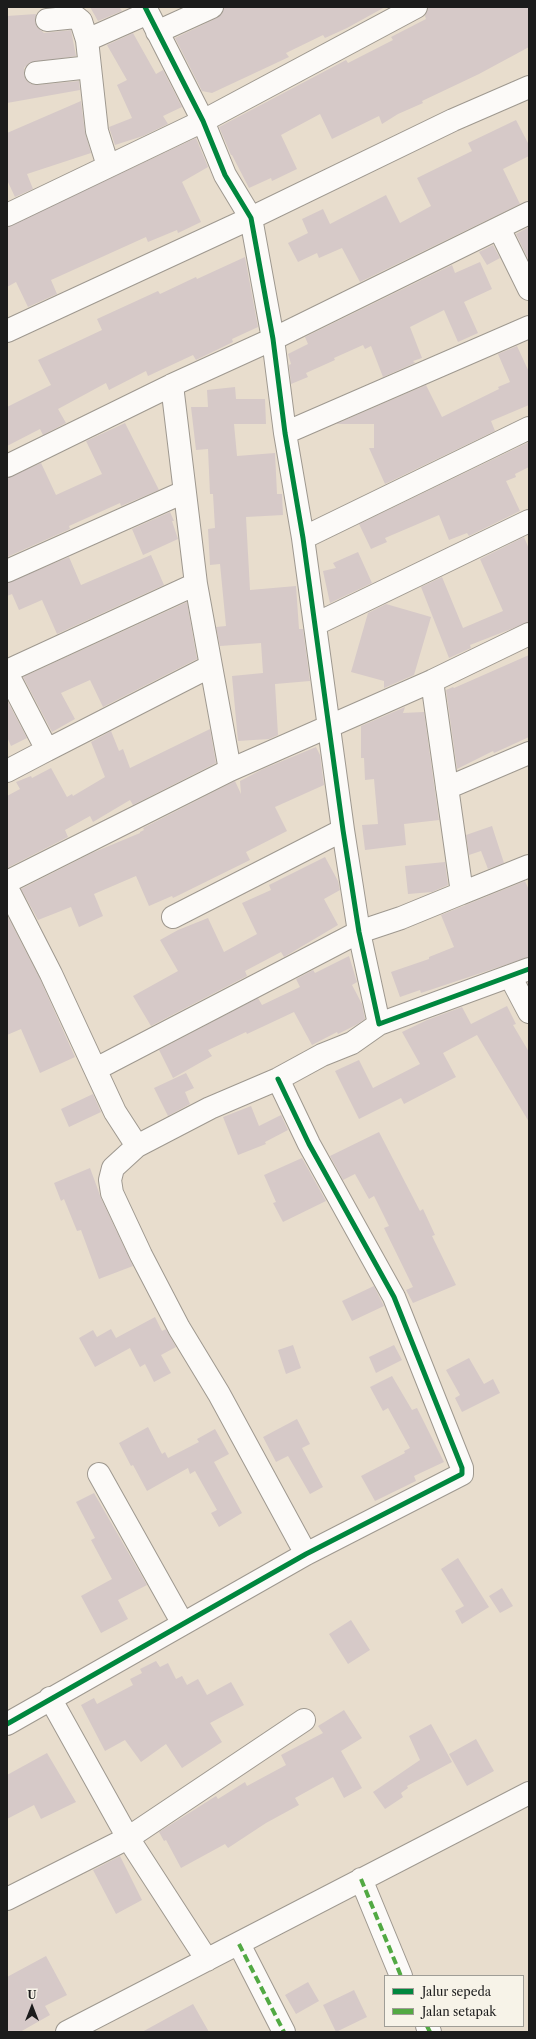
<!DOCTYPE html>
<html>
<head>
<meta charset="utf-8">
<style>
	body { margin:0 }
	#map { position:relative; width:536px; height:2039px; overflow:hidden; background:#e8ddcd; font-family:"Libre Caslon Text",serif }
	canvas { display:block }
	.frame { position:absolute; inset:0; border:8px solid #1c1c1c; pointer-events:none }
	.legend { position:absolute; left:384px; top:1975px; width:140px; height:52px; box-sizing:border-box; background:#f7f3e8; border:1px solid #9f9d96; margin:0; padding:5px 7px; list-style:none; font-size:12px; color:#1c1c1c }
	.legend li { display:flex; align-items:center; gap:8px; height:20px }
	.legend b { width:20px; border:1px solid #9f9d96 }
	.north { position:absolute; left:12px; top:1987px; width:40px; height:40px; -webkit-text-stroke:3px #f7f3e8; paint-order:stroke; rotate:0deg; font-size:11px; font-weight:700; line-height:16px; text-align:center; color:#1c1c1c }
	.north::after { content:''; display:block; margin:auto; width:14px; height:18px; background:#1c1c1c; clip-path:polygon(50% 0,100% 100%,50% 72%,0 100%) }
</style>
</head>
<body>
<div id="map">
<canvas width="536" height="2039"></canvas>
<div class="frame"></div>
<ul class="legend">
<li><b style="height:5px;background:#00873e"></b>Jalur sepeda</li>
<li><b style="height:5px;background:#52a943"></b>Jalan setapak</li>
</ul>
<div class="north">U</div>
</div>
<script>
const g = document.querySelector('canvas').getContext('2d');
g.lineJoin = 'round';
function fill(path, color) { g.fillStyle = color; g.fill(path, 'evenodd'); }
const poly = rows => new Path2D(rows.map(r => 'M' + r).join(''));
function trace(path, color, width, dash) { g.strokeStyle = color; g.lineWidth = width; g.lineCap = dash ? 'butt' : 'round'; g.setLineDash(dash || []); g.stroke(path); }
const building = poly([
	[90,7,119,7,122,11,98,21],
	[224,7,385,7,347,28,325,38,323,35,286,53,289,57,212,93,202,91,175,38,217,18,222,14],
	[428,7,529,7,529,47,479,74,422,101,423,103,398,114,382,124,379,116,332,139,320,114,281,135,297,169,272,181,271,178,249,188,232,155,231,155,219,127,346,60,348,63,393,40,391,37,426,19,425,16],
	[36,14,35,21,37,27,44,33,71,30,76,56,29,63,24,68,24,74,26,80,31,84,37,85,79,81,80,90,7,103,7,16],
	[133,33,156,74,163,70,182,107,163,116,168,124,143,136,115,145,109,127,132,118,117,85,127,80,107,45],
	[81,101,85,132,91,153,27,174,33,189,15,197,7,180,7,133],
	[516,120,529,145,529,156,503,169,520,204,360,282,342,248,319,258,317,253,298,262,288,243,308,233,302,219,323,209,330,224,386,195,400,223,431,206,417,178,472,151,468,143],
	[196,138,208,167,182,182,201,222,178,233,177,230,148,242,146,237,51,280,57,294,28,307,16,282,7,287,7,227],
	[529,227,529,261,516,234],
	[493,245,500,258,487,265,479,252],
	[245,257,258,327,232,339,233,342,196,360,193,355,148,376,146,371,109,390,106,383,58,409,66,423,43,435,40,429,7,446,7,407,51,385,38,360,102,330,97,319,158,291,160,294,196,277,197,279],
	[480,262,492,289,464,302,478,333,458,342,444,310,410,327,422,358,413,361,415,363,383,377,371,346,365,349,363,345,334,358,335,360,306,373,308,377,291,384,289,365,291,364,288,354,308,344,305,337,452,265,455,273],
	[517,346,529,372,529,405,491,421,495,431,385,484,369,448,374,448,374,424,336,424,426,385,442,417,499,389,498,387,510,382,498,354],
	[235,387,236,399,265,399,266,424,234,424,237,456,275,453,277,494,282,494,283,515,246,517,250,590,296,586,299,629,303,629,310,681,275,684,278,735,269,739,238,741,232,676,263,673,261,643,220,646,216,627,226,626,220,564,210,565,208,529,215,528,213,494,210,494,208,449,196,450,191,407,208,407,207,390],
	[125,423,159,490,121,506,120,503,69,526,70,529,7,557,7,478,41,463,56,495,102,474,86,441],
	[529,442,529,467,515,474,516,477,506,481,520,511,469,536,467,533,449,540,439,515,385,538,387,542,371,549,359,524],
	[170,512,174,521,172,521,178,539,143,555,132,529],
	[524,537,529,549,529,622,470,645,471,648,449,658,421,587,442,577,463,628,503,611,480,559],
	[358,552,372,583,330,603,323,571,336,568,333,563],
	[151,555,164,585,57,634,42,600,19,610,12,594,7,596,7,583,69,557,81,585],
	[187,602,197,659,103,707,90,680,61,693,75,719,52,732,23,677],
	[386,604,431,617,414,675,384,688,384,681,351,672,368,613],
	[529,655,529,737,494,753,493,751,457,769,446,690,453,687,454,688],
	[7,700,27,738,11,746,7,737],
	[405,707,403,713,424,712,439,820,404,824,406,845,365,850,362,825,378,824,374,779,365,780,364,758,361,758,361,726],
	[210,729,216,763,133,805,130,800,93,822,90,816,65,830,68,837,7,868,7,796,20,789,16,782,31,776,32,778,51,768,67,797,72,794,73,796,105,777,91,742,111,731,119,751,123,749,130,768],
	[316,747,320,755,324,785,275,807,287,831,246,852,250,860,173,898,172,896,149,906,136,876,94,894,103,916,79,927,71,907,38,920,21,889,92,853,140,833,140,832,144,830,143,828,235,781,241,794,240,781,263,769],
	[492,826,504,863,488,869,481,851,469,855,466,835],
	[325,857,338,881,340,890,324,899,338,925,284,957,281,952,245,971,247,976,151,1026,133,996,178,971,160,940,178,930,208,918,224,952,257,934,242,903,271,890,269,885],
	[445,862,448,885,432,892,408,894,405,866],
	[525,881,529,890,529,957,421,993,420,990,400,997,391,972,429,959,429,957,454,947,441,915],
	[7,915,40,979,75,1057,40,1073,21,1029,7,1035],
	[349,956,357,982,352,985,362,1004,365,1019,356,1025,338,1034,337,1032,312,1045,294,1012,247,1034,246,1032,208,1050,212,1056,173,1078,159,1050,258,998,262,1005,300,987,296,979,313,970,315,973],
	[507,1006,516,1024,513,1025,529,1052,529,1122,477,1035,443,1053,456,1077,404,1104,401,1098,359,1119,335,1071,359,1060,373,1088,420,1064,402,1032,427,1020,462,1007,471,1024],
	[186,1073,194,1088,185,1092,190,1104,168,1116,154,1088],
	[93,1094,101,1112,69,1127,61,1109],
	[251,1106,259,1126,281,1115,288,1130,265,1142,266,1144,238,1155,223,1117],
	[379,1132,420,1211,423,1209,435,1235,432,1236,456,1285,413,1303,406,1290,413,1287,384,1228,389,1226,374,1196,369,1199,355,1174,343,1180,330,1156],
	[302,1158,326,1201,283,1222,273,1203,276,1202,264,1175],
	[90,1168,101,1198,133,1266,99,1279,81,1230,77,1231,64,1199,61,1201,54,1183],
	[374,1286,384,1306,352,1321,342,1301],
	[155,1317,162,1331,166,1329,176,1347,161,1355,171,1373,154,1382,145,1364,140,1367,130,1348,95,1367,79,1338,93,1330,97,1337,111,1329,116,1338],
	[293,1345,301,1368,286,1374,278,1350],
	[394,1345,402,1360,376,1373,369,1357],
	[469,1358,484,1384,493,1379,500,1393,462,1412,455,1398,460,1395,446,1370],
	[392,1376,412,1410,417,1408,444,1462,414,1476,416,1481,375,1501,361,1476,405,1453,404,1451,410,1448,388,1408,383,1411,370,1387],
	[297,1419,310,1444,302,1448,323,1487,310,1494,288,1456,276,1462,263,1437],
	[148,1427,162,1454,165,1452,168,1458,199,1442,197,1439,215,1429,229,1454,214,1462,242,1513,219,1527,211,1513,217,1510,195,1471,190,1474,188,1468,147,1491,133,1465,131,1466,119,1443],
	[94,1493,147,1585,118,1600,128,1619,101,1633,81,1596,112,1579,91,1540,95,1538,76,1502],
	[458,1558,489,1607,462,1624,455,1611,464,1606,441,1569],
	[502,1588,513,1606,500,1613,489,1596],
	[351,1620,370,1650,348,1664,329,1634],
	[156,1661,160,1667,168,1663,176,1679,182,1676,187,1685,198,1679,207,1695,231,1682,244,1705,210,1723,222,1742,182,1768,166,1744,141,1762,125,1740,105,1751,81,1705,94,1698,97,1704,133,1685,130,1679,142,1673,140,1669],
	[344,1710,362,1738,341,1751,362,1788,344,1798,333,1777,295,1798,299,1805,266,1823,228,1848,225,1844,181,1868,166,1840,164,1841,159,1832,216,1796,218,1799,245,1782,247,1786,286,1765,281,1755,323,1733,318,1726],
	[431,1724,452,1762,407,1786,408,1788,401,1793,403,1797,385,1809,373,1792,420,1760,409,1736],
	[476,1739,494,1771,467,1786,449,1754],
	[47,1753,76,1802,41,1819,34,1805,7,1819,7,1775],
	[120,1856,142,1900,116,1914,93,1870],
	[46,1956,67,1995,45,2006,50,2015,20,2032,7,2032,7,1977],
	[308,1982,319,2001,296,2014,285,1995],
	[354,1990,367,2017,336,2032,323,2005],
	[193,2004,209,2032,142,2032]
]);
const minor = poly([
	[145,7,203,121,225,175,251,218,273,339,285,433,303,538,343,830,359,932,379,1024,529,969],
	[47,20,76,17,81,21,87,40],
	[157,32,212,7],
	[36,73,90,67],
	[108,166,97,131,87,40,148,13],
	[7,215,203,121,416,7],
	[499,228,529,289],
	[7,331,251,218,453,120,529,87],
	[172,385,196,584,230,770],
	[285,433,529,327],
	[7,466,172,385,273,339,529,213],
	[303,538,529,428],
	[7,571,184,492],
	[316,624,529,521],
	[7,671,196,584],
	[7,673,47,750,7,771],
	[432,681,462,893,529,866],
	[47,750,211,666],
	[447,788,529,753],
	[7,882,230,770,432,681,529,634],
	[7,888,51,974,115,1112,137,1146],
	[173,917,343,830],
	[510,976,529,1012],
	[96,1069,359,932,401,918,462,893],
	[99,1474,183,1624],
	[306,1554,219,1394,179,1328,141,1255,112,1193,110,1180,113,1168,137,1146,210,1108,278,1079,322,1055,352,1043,379,1024],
	[50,1698,128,1838,207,1960],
	[7,1724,306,1554,462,1474,462,1468,394,1297,309,1144,278,1079],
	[361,1879,401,1976],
	[7,1899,128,1838,304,1720],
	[239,1944,284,2032],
	[427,2026,430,2032],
	[67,2032,529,1793]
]);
const quiet = poly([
	[361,1879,401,1976],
	[239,1944,284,2032],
	[427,2026,430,2032]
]);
const cycleway = poly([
	[145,7,203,121,225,175,251,218,273,339,285,433,303,538,343,830,359,932,379,1024,529,969],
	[7,1724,306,1554,462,1474,462,1468,394,1297,309,1144,278,1079]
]);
fill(building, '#d6c9c8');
trace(minor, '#9e988f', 24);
trace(minor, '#fcfaf8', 22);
trace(quiet, '#52a943', 4, [8, 4]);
trace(cycleway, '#00873e', 5);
</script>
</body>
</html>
